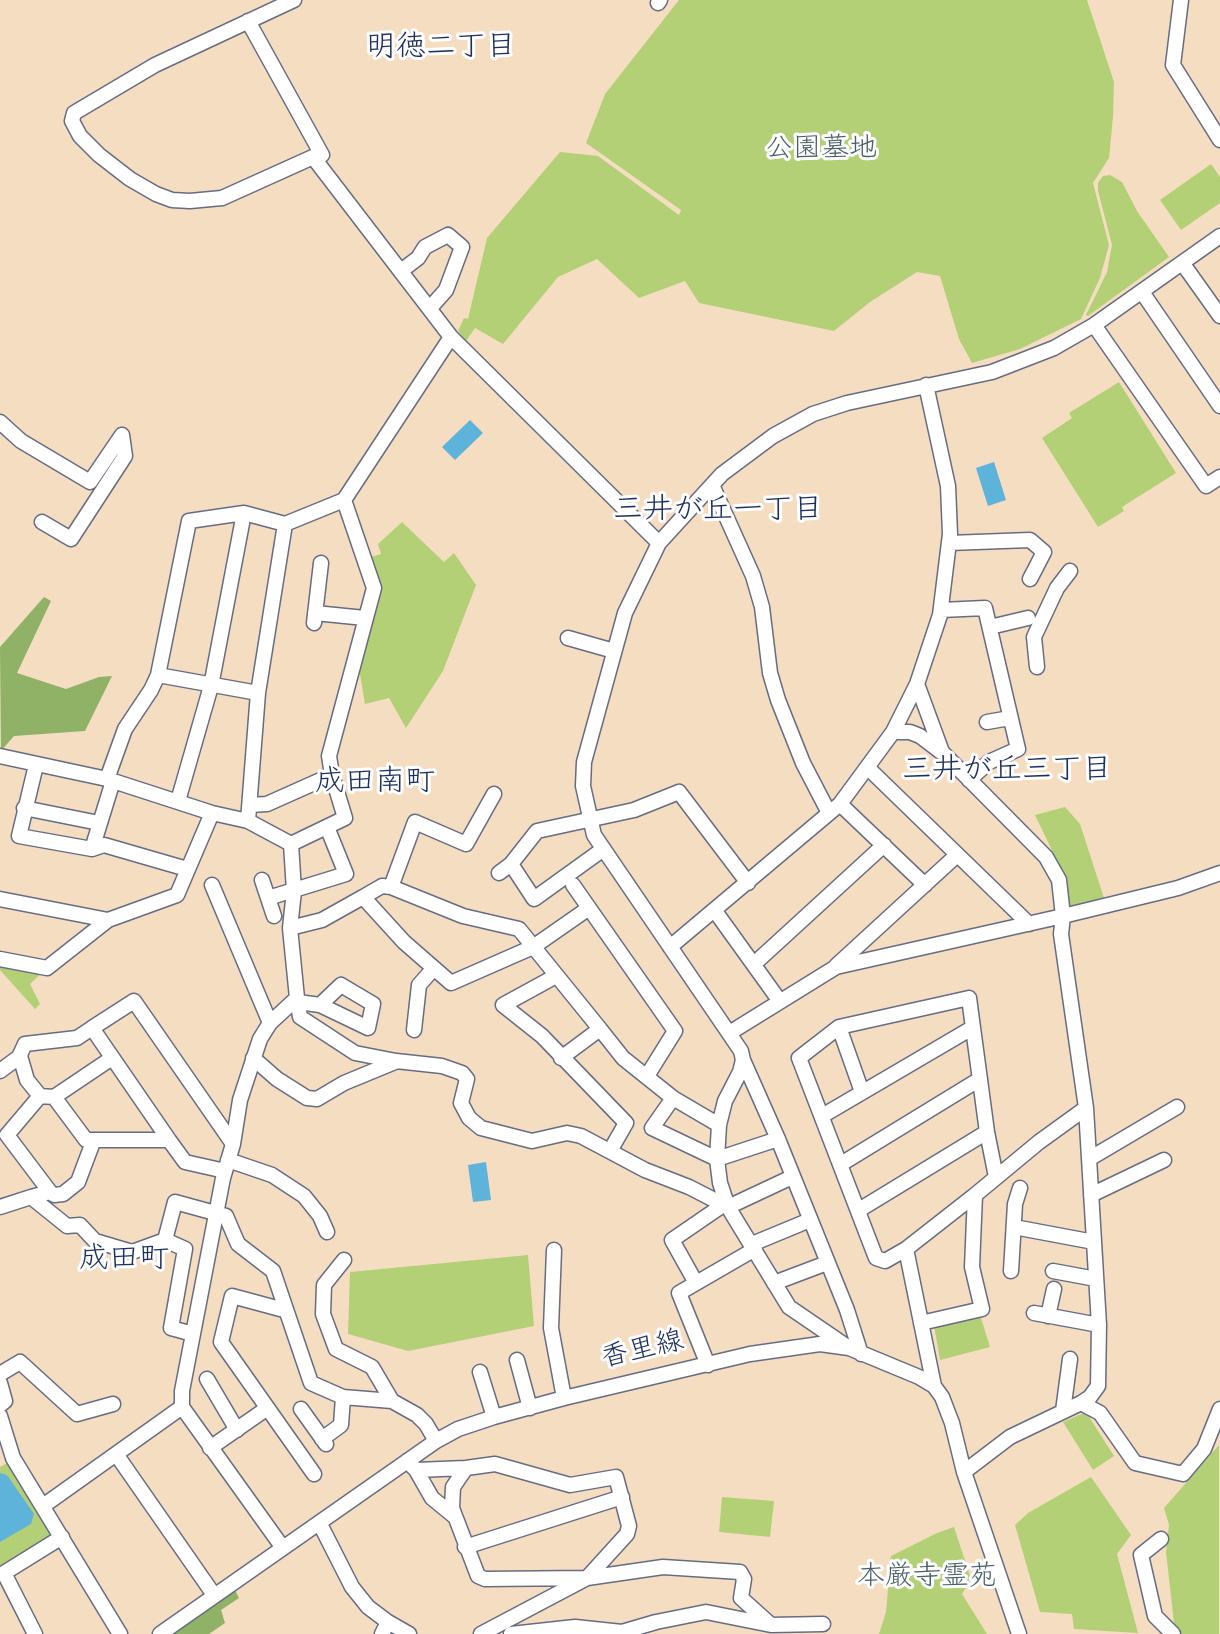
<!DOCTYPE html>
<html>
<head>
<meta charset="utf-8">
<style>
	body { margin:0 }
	canvas { display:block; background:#f5ddc1 }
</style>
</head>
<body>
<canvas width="1220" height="1634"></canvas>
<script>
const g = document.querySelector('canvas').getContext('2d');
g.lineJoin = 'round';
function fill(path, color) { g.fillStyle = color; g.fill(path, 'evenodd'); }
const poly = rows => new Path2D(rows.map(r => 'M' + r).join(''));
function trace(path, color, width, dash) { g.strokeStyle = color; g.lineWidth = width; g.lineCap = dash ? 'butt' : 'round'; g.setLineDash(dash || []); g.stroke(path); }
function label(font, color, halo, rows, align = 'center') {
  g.font = font + ' Dekko,"Klee One",sans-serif'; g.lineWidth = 6; g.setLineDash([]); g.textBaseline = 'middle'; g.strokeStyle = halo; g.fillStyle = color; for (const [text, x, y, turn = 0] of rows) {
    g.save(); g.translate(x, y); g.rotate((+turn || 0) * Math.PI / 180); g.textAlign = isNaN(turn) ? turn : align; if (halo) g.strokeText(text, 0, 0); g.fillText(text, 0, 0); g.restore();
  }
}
const green = poly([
	[679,0,1087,0,1114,82,1113,117,1109,158,1093,183,1109,245,1100,278,1081,319,1020,349,972,363,959,339,940,276,917,272,870,302,834,331,699,303,685,281,639,298,597,259,558,277,503,344,475,328,466,341,458,331,464,318,468,319,487,238,560,152,598,156,679,215,681,210,586,143,605,94],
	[1211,164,1220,177,1220,203,1181,230,1160,200],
	[1110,175,1122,182,1137,211,1169,257,1088,316,1086,315,1107,272,1112,245,1098,191,1098,183,1103,176],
	[1119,382,1176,473,1122,507,1124,511,1098,527,1042,438,1072,418,1069,413],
	[402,522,444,562,454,553,476,585,443,671,406,728,389,698,365,704,358,662,380,591,368,558,381,554,378,544],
	[1065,807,1080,824,1104,898,1069,909,1060,867,1035,815],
	[0,962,45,970,30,984,40,1004,35,1009,0,970],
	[528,1255,534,1326,408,1351,348,1334,350,1272],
	[975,1315,981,1318,990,1347,940,1360,934,1325],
	[1086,1412,1114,1456,1093,1470,1063,1422],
	[1219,1445,1219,1634,1181,1634,1174,1623,1166,1552,1169,1525,1164,1508],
	[9,1462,53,1533,52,1537,0,1568,0,1467],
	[1091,1477,1131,1535,1117,1554,1138,1633,1074,1629,1072,1614,1040,1612,1015,1525,1028,1513],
	[722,1497,774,1501,770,1537,719,1532],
	[954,1527,971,1579,962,1594,987,1634,879,1634,886,1612,891,1556,937,1533]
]);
const forest = poly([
	[44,597,51,601,17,673,66,689,99,677,112,676,85,731,14,736,1,751,0,647],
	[235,1590,239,1598,221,1610,225,1623,209,1634,173,1634]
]);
const water = poly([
	[470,420,483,433,455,460,442,447],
	[994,462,1006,500,988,506,976,468],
	[486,1162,491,1200,473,1202,468,1165],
	[0,1473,7,1475,34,1514,31,1524,0,1542]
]);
const minor = poly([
	[294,0,155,65,74,113,72,121,80,136,99,155,130,179,156,194,172,200,190,201,222,198,313,157,451,337,659,543],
	[1181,0,1173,65,1220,140],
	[658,3,660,0],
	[248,21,322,155,313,157],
	[1183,264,1220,316],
	[401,271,418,258,425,247,448,235,462,247,446,290,430,308],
	[1142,292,1220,406],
	[1094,325,1206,486,1220,477],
	[0,422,21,441,90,482,122,435],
	[712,485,753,576,762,607,770,673,778,700,803,763,829,813],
	[42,522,71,539,125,456,122,435],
	[949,543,1030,540,1044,552,1030,579],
	[941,610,985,608,1018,749,989,762,969,780],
	[315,613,365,618],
	[314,623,321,563],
	[990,627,1028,618],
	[568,638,614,651],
	[1037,667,1034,637,1057,588,1070,571],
	[158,675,258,693],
	[917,684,942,752,1046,857,1059,880,1063,916,1061,934,1086,1108,1099,1325,1098,1386,1090,1397,1081,1403,1010,1437,964,1472],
	[987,722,1010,718],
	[893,732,910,732,920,736,941,752],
	[0,756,107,779,212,813,248,821,291,844],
	[36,765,19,836,92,849,104,845,187,869],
	[868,768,1029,924],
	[107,779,125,729,151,690,158,675,189,521,244,513,285,524,344,500,451,337],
	[494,794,466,844,415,822,391,887,382,886,363,897,404,942,451,983,533,947,589,908],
	[178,801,211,686,244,513],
	[840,804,925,885],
	[250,805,267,804,332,775],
	[24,808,99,823],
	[248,821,258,693,285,524],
	[291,844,345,818,332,775,329,756,374,588,344,500],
	[92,849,113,781],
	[511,864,534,899,602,850],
	[499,873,511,864,537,831,634,810,679,792,748,883],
	[262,880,274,916],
	[212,885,270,1023],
	[573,885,675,1031,647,1076],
	[391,887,463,916,519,929,600,1029,561,1058],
	[268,898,346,874,327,827],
	[0,899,108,920],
	[715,911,779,1000],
	[290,928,322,920,363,897],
	[670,947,840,804,893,732,917,684,940,615,950,534,948,486,926,385],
	[0,959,47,968,108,920,177,895,212,813],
	[754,964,884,845],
	[836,966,957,855],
	[556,976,503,1005,542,1036,626,1123,610,1151],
	[297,998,300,1017,355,1053,396,1061,442,1066,462,1073,467,1079,461,1103,469,1118,481,1128,532,1141,567,1133,581,1136,645,1170,689,1187,728,1207],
	[298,1002,320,1005,341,985,373,1004,368,1028,320,1005],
	[839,1027,862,1092],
	[92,1028,134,1001,233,1144],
	[600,1029,623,1058,673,1098,719,1125],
	[414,1030,419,985,434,968],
	[731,1032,836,967,1063,916,1178,888,1220,873],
	[20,1056,27,1080,40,1096],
	[253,1058,277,1079,307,1098,317,1099,344,1083,395,1062],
	[743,1060,778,1139,847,1310,861,1354],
	[0,1071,19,1057,25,1044,77,1038,92,1028,169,1140,86,1140,54,1097,112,1058],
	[54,1097,40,1096,7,1135,50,1192,54,1195,63,1194,78,1182,93,1142],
	[673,1098,652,1128,717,1159,778,1139],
	[822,1116,972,1028],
	[169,1140,185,1162,225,1171],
	[1089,1159,1177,1107],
	[228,1160,272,1175,304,1196,320,1216,327,1232],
	[841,1164,980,1079],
	[996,1177,987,1132,969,998,839,1027,799,1058,876,1258,885,1261,906,1249,975,1195,1039,1142,1086,1108],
	[50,1192,31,1197,67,1226,80,1225,95,1241,132,1252,165,1240,185,1249,171,1328,193,1334],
	[1091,1195,1164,1160],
	[0,1207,31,1197],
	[728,1207,792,1177],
	[859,1210,987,1132],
	[1014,1227,1094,1242],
	[165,1240,175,1202,226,1216,238,1244,273,1271,311,1383,343,1397,392,1401,417,1415,426,1424,436,1441],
	[752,1244,810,1220],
	[906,1249,934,1386],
	[554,1250,551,1328,564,1398],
	[344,1260,324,1285,323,1314,336,1349,372,1367,392,1401],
	[1011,1271,1015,1204,1020,1188],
	[1053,1271,1096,1279],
	[696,1283,672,1240,723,1205],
	[774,1283,827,1263],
	[284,1310,232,1296,221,1342,314,1474],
	[1034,1313,1099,1325],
	[1048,1316,1054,1289],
	[921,1323,982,1309,972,1267,975,1195],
	[849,1348,789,1307,728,1207,720,1183,717,1159,719,1125,725,1101,740,1072,743,1060,741,1051,594,835,583,786,584,762,625,613,659,543,722,474,773,436,813,414,847,403,992,372,1054,348,1094,325,1220,236],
	[517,1360,530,1408],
	[708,1365,679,1293,755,1249],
	[480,1372,494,1417],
	[0,1374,20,1362,77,1414,113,1404],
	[207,1379,237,1430],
	[0,1383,5,1401,0,1405],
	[1081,1403,1100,1413,1135,1463,1183,1474,1204,1449,1220,1409],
	[301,1409,326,1444],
	[1063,1411,1070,1359],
	[0,1416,13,1458,120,1634],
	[322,1439,341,1425,343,1397],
	[210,1448,266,1409],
	[116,1454,214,1595],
	[407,1461,416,1470,466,1468,495,1464,570,1485,616,1477,629,1526,627,1534,587,1578,481,1634],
	[466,1468,453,1487,452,1508,478,1576,485,1579,587,1578,663,1567,740,1572,744,1579,741,1598,771,1625,823,1624],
	[416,1470,432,1498,454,1516],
	[43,1506,182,1407],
	[320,1524,352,1587,368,1607,388,1622,382,1634],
	[1161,1539,1141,1555,1155,1616,1173,1634],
	[465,1547,622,1497],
	[283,1548,182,1407,182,1391,223,1178,233,1144,240,1100,260,1039,270,1023,297,998,290,928,294,891,291,844],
	[388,1622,409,1634],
	[35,1634,4,1573,62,1537],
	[160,1634,436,1441,458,1429,494,1417,564,1398,750,1354,820,1344,849,1348,919,1377,934,1386,942,1397,952,1423,964,1472,1019,1634],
	[511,1634,575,1627,622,1632,656,1622,706,1612,771,1625]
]);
const parkNames = [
	["公園墓地",821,152],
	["本厳寺霊苑",927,1580]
];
const streetNames = [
	["香里線",643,1353,-13]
];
const neighbourhoodNames = [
	["明徳二丁目",441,51],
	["三井が丘一丁目",718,514],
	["三井が丘三丁目",1007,774],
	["成田南町",375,786],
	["成田町",124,1263]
];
fill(green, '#b4d076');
fill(forest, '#8fb267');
fill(water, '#5eb3da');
trace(minor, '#676c81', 17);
trace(minor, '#fff', 14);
label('28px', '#495f65', '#fff', parkNames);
label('28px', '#1b2f5e', '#fff', streetNames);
label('30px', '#1b2f5e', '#fff', neighbourhoodNames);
</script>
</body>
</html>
